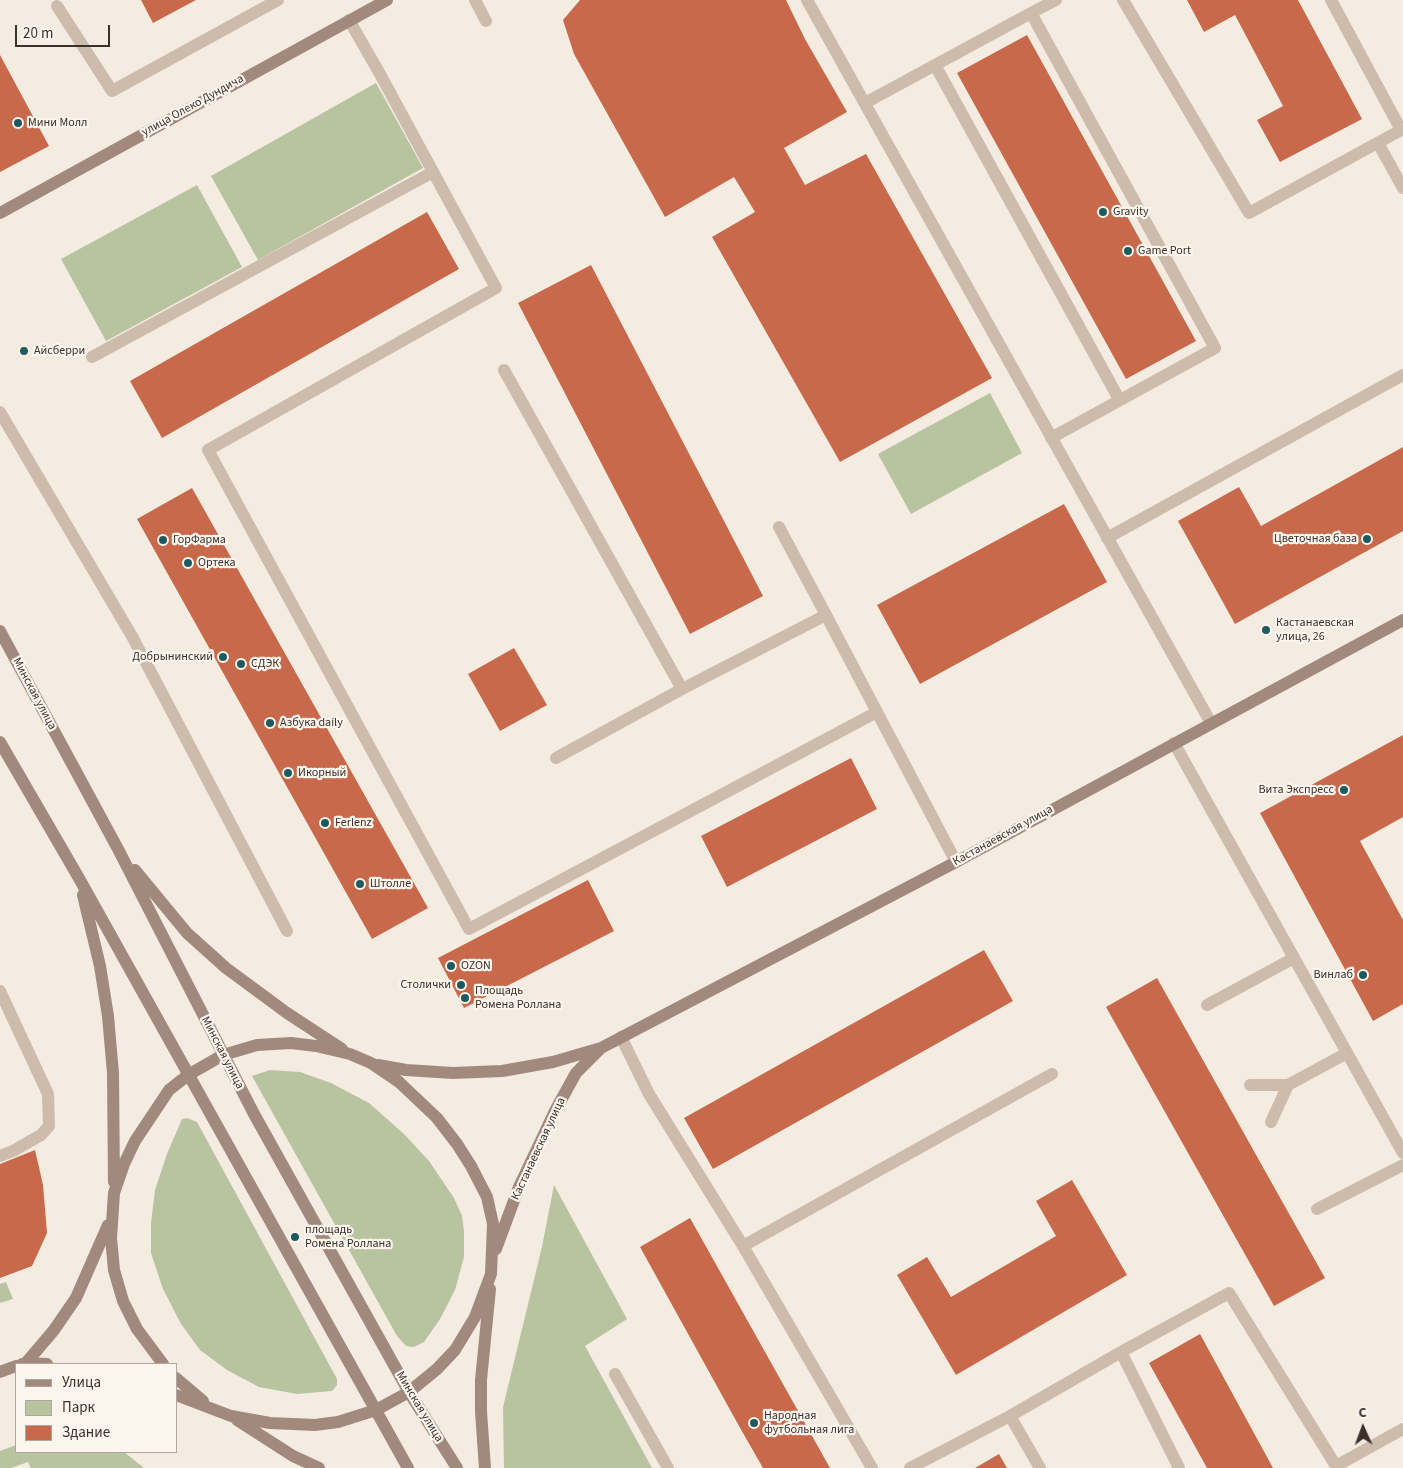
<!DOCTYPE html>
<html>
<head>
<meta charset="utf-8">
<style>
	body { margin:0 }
	#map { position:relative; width:1403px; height:1468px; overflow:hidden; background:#f4ebe1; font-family:"Source Sans 3",sans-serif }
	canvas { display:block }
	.legend { position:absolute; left:15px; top:1363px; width:162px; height:90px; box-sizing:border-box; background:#fbf5ee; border:1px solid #aea6a0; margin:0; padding:6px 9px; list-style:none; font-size:15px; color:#3b302b }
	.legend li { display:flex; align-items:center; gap:10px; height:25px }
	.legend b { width:25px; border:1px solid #aea6a0 }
	.north { position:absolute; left:1338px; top:1403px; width:50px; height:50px; -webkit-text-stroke:4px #fbf5ee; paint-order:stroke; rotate:358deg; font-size:14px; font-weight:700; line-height:20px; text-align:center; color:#3b302b }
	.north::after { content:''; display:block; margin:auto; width:18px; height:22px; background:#3b302b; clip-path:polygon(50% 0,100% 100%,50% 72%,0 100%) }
	.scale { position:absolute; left:15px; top:25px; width:95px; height:22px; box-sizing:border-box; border:2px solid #3b302b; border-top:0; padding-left:6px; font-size:15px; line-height:18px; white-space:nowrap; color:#3b302b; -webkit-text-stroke:4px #fbf5ee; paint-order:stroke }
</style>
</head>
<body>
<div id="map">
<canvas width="1403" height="1468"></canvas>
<ul class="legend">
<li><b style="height:6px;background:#a18a7d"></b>Улица</li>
<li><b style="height:14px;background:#b8c4a0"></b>Парк</li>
<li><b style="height:14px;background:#c8694b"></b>Здание</li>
</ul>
<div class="north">С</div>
<div class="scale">20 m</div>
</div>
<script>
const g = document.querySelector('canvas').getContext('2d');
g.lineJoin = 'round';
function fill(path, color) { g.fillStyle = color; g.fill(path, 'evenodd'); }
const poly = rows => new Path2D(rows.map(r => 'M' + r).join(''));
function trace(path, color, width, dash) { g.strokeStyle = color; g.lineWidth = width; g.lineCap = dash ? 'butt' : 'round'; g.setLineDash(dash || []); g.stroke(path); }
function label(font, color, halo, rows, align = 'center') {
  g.font = font + ' "Source Sans 3",sans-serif'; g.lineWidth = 4.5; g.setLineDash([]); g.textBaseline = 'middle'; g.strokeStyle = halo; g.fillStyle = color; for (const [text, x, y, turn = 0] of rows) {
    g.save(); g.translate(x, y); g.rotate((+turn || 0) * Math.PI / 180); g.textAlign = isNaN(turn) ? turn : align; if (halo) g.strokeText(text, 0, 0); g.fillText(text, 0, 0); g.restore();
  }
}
const green = poly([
	[376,83,423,168,258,260,211,176],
	[197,185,242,267,106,341,61,259],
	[990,393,1022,453,911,514,878,454],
	[270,1070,300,1072,331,1083,369,1103,404,1134,429,1161,454,1198,462,1216,464,1231,464,1257,455,1290,440,1319,424,1342,414,1347,406,1346,397,1336,252,1076],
	[187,1118,197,1122,337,1379,337,1385,332,1391,297,1394,259,1387,227,1370,200,1350,181,1324,163,1289,151,1253,151,1223,155,1190,167,1154,182,1119],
	[554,1185,627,1319,585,1346,652,1468,504,1468,503,1407,542,1247],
	[6,1282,13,1299,0,1303,0,1284],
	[16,1445,16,1452,124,1452,144,1468,31,1468,28,1462,11,1468,0,1468,0,1451]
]);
const building = poly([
	[141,0,196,0,153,23],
	[580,0,786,0,805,39,847,112,784,148,805,185,866,154,992,378,840,462,712,237,755,212,734,177,665,217,574,54,563,20],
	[1187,0,1298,0,1362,119,1280,162,1257,120,1283,106,1235,15,1204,32],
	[1027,35,1196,341,1126,379,957,73],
	[0,55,49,146,0,172],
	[427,212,459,269,162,438,130,381],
	[591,265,763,596,690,634,518,303],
	[1403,447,1403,531,1235,624,1178,521,1239,487,1261,526],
	[192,488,428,908,372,939,137,519],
	[1064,504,1107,582,920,684,877,605],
	[514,648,547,705,500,731,468,674],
	[1403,735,1403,817,1360,841,1403,920,1403,1004,1373,1021,1260,813],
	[851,758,877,809,727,887,701,836],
	[588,880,614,931,464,1008,438,958],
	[984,950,1013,1001,713,1169,684,1118],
	[1157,978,1325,1278,1274,1306,1106,1007],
	[35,1150,43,1185,47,1233,32,1266,0,1278,0,1164],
	[1072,1180,1127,1275,956,1375,897,1275,927,1257,951,1297,1056,1236,1036,1201],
	[690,1218,830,1468,763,1468,739,1426,640,1247],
	[1200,1334,1273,1468,1207,1468,1149,1363],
	[999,1454,1007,1468,975,1468]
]);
const lane = poly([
	[475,0,486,21],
	[807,0,1211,723],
	[1123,0,1249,213,1403,129],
	[1331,0,1401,130],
	[57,6,112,91,278,0],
	[1031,13,1056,0],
	[349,20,380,74,496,288,208,450,469,929,877,712,956,862],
	[935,65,1119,399],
	[865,103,1031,13,1215,348,1051,438],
	[1378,143,1403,188],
	[92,357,433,172],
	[504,370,682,689,826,615,877,712],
	[0,412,133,638,287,931],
	[779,527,826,615],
	[1107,538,1403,375],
	[556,758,682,689],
	[0,991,48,1094,49,1126,41,1135,13,1151,0,1156],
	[1207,1005,1294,958],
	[621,1037,649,1094,743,1246,872,1468],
	[1250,1085,1288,1085],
	[1271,1122,1288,1085,1347,1053],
	[1317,1209,1403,1165],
	[743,1246,1052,1074],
	[1121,1352,1179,1468],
	[615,1374,668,1468],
	[1010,1416,1040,1468],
	[910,1468,1010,1416,1121,1352,1229,1293,1336,1466,1403,1429]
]);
const street = poly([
	[1174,743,1403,1153]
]);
const secondary = poly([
	[0,213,387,0],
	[0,631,118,849,254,1114,409,1392,457,1468],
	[0,742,80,880,408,1468],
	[135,870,187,933,226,968,287,1013,342,1049],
	[83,895,100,966,108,1016,113,1073,114,1182],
	[378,1065,406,1070,453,1073,502,1071,553,1062,601,1048,956,862,1403,620],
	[496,1249,519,1187,555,1111,576,1073,600,1049],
	[26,1363,54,1330,76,1298,108,1225],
	[22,1364,26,1363,47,1364],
	[163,1364,137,1329,123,1301,114,1270,111,1238,114,1193,124,1164,135,1141,169,1090,188,1075,223,1055,257,1045,291,1043,316,1046,350,1054,371,1063,399,1082,437,1118,457,1144,471,1166,487,1197,493,1224,491,1274,475,1317,455,1350,437,1369,409,1392,376,1410,338,1422,315,1425,270,1423,231,1416,176,1395],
	[0,1372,16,1366],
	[176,1378,203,1401],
	[237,1420,293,1456,319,1468],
	[485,1468,481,1412,481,1380,490,1289]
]);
const markers = [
	[18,123,5,"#1f5a5e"],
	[1103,212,5,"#1f5a5e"],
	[1128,251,5,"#1f5a5e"],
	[24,351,5,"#1f5a5e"],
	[1367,539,5,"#1f5a5e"],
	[163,540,5,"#1f5a5e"],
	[188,563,5,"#1f5a5e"],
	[1266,630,5,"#1f5a5e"],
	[223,657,5,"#1f5a5e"],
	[241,664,5,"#1f5a5e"],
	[270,723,5,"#1f5a5e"],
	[288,773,5,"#1f5a5e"],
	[1344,790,5,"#1f5a5e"],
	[325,823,5,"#1f5a5e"],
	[360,884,5,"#1f5a5e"],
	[451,966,5,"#1f5a5e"],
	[1363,975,5,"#1f5a5e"],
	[461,985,5,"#1f5a5e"],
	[465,998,5,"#1f5a5e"],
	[295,1237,5,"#1f5a5e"],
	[754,1423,5,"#1f5a5e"]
];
const streetNames = [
	["улица Олеко Дундича",193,106,-29],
	["Минская улица",34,694,62],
	["Кастанаевская улица",1003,836,-29],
	["Минская улица",222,1053,63],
	["Кастанаевская улица",539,1149,-65],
	["Минская улица",419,1407,59]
];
const poiNames = [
	["Мини Молл",28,123],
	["Gravity",1113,212],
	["Game Port",1138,251],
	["Айсберри",34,351],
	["Цветочная база",1357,539,"right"],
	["ГорФарма",173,540],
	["Ортека",198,563],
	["Кастанаевская",1276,623],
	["улица, 26",1276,637],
	["Добрынинский",213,657,"right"],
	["СДЭК",251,664],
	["Азбука daily",280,723],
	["Икорный",298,773],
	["Вита Экспресс",1334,790,"right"],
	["Ferlenz",335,823],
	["Штолле",370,884],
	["OZON",461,966],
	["Винлаб",1353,975,"right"],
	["Столички",451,985,"right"],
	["Площадь",475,991],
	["Ромена Роллана",475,1005],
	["площадь",305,1230],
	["Ромена Роллана",305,1244],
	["Народная",764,1416],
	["футбольная лига",764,1430]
];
fill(green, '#b8c4a0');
fill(building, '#c8694b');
trace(lane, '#cdbbac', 12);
trace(street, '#cdbbac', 12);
trace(secondary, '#a18a7d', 12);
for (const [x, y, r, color] of markers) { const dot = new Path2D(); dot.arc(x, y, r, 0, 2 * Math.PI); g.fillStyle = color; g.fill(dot); trace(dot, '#fbf5ee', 2); }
label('12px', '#3b302b', '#fbf5ee', streetNames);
label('12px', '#3b302b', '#fbf5ee', poiNames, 'left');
</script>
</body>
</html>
